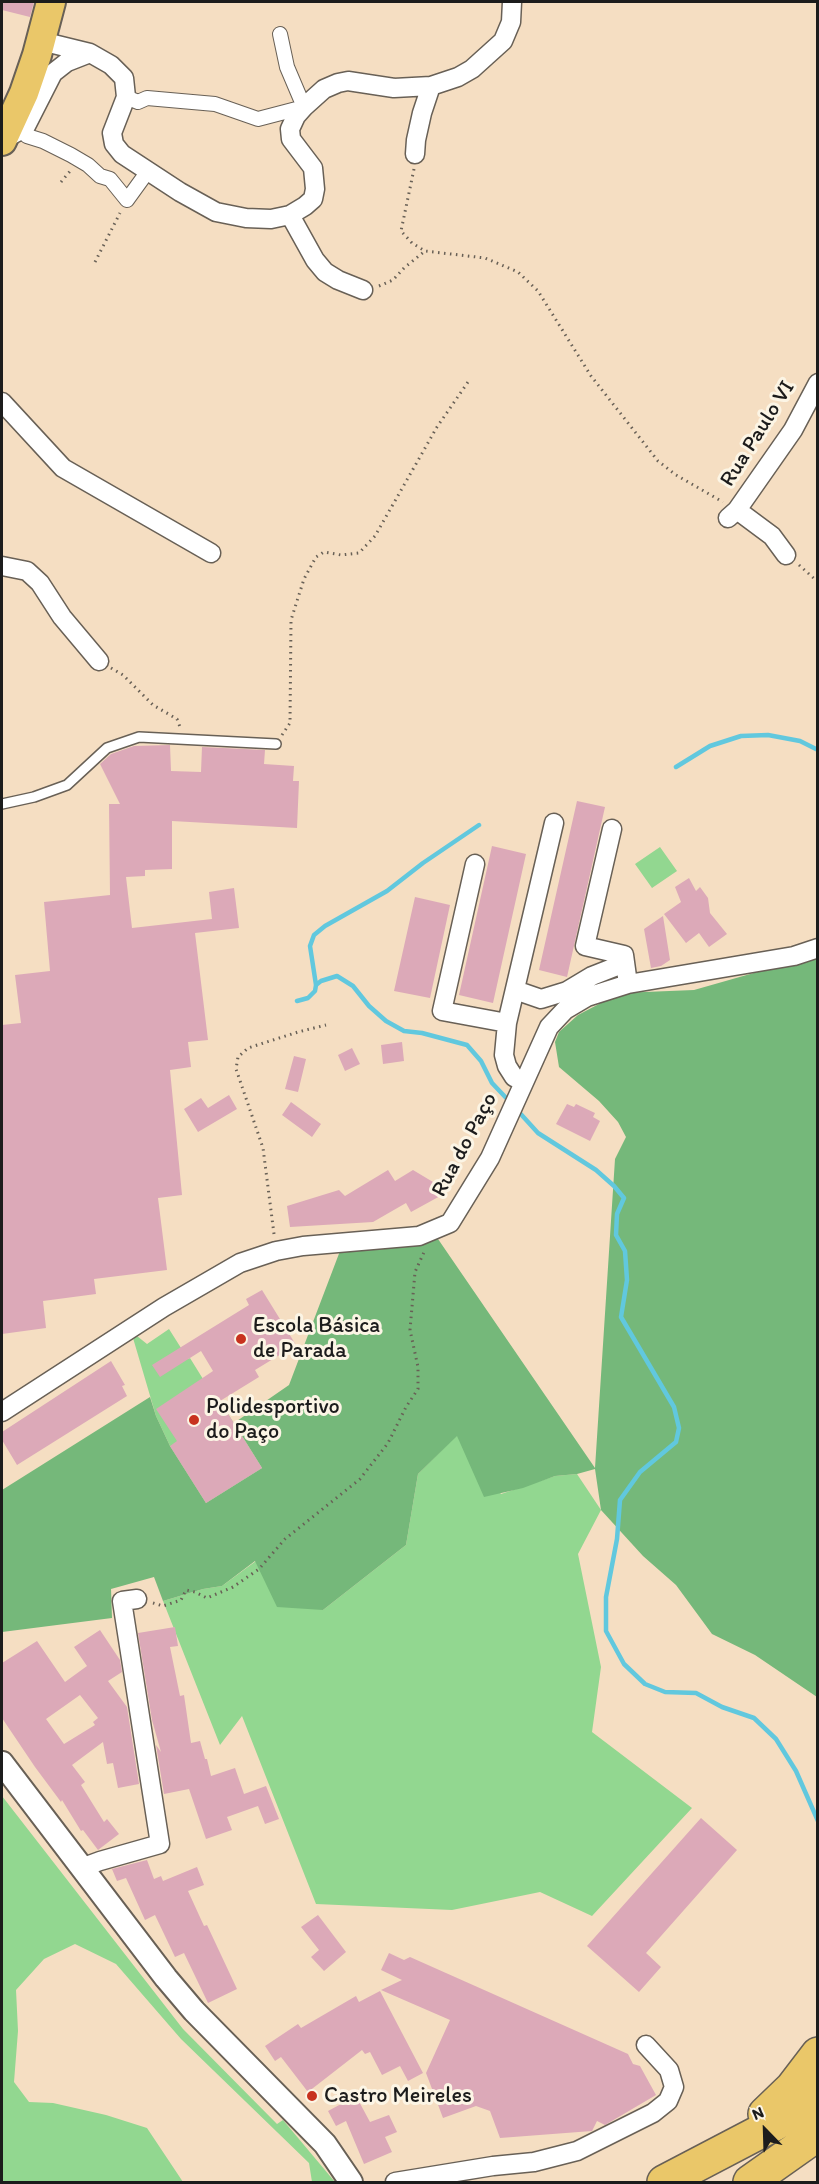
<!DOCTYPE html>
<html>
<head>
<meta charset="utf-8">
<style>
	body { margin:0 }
	#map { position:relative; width:819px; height:2184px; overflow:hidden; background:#f5dec2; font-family:Itim,sans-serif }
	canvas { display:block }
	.frame { position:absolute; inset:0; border:3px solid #1c1c1c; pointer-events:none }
	.north { position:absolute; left:735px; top:2100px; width:60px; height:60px; -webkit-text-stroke:4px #fcf5e5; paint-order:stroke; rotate:337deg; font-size:16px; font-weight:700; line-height:24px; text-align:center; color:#1c1c1c }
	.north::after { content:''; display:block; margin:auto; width:21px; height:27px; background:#1c1c1c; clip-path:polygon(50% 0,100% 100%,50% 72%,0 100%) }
</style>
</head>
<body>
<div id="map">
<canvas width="819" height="2184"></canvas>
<div class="frame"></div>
<div class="north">N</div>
</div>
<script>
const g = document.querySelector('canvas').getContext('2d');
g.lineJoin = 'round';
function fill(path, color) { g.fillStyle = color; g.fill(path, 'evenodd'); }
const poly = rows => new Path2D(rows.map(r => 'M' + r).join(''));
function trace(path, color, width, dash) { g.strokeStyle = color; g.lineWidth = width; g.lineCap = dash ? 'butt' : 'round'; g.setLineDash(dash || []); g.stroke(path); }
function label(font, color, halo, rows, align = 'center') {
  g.font = font + ' Itim,sans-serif'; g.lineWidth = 6; g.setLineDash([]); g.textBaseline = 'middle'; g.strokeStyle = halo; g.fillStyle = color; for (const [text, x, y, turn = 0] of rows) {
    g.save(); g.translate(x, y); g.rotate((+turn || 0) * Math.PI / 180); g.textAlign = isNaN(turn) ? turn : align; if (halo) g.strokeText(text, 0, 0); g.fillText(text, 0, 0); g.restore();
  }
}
const green = poly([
	[660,847,677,871,652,888,635,864],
	[169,1329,188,1359,190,1358,203,1379,205,1377,262,1468,206,1503,170,1446,156,1416,133,1338,137,1336,147,1344],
	[457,1435,501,1494,555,1476,577,1474,601,1510,578,1554,601,1667,592,1732,692,1808,592,1916,540,1892,452,1910,316,1904,242,1716,220,1745,163,1601,203,1589,222,1586,256,1561,323,1610,406,1545,418,1474],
	[2,1796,183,2029,277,2124,283,2120,335,2182,312,2182,309,2163,181,2039,116,1964,75,1944,44,1959,16,1990,18,2031,14,2082,29,2102,53,2103,106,2115,147,2128,183,2182,2,2182]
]);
const forest = poly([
	[817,955,817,1697,755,1655,712,1634,676,1585,643,1556,601,1510,595,1469,577,1474,555,1476,523,1488,484,1497,457,1436,418,1474,406,1545,323,1610,277,1607,255,1561,222,1586,203,1589,163,1601,154,1577,111,1589,112,1618,2,1632,2,1490,150,1397,156,1416,170,1446,206,1503,262,1468,234,1423,289,1385,340,1251,384,1249,438,1239,595,1468,615,1159,626,1137,618,1122,599,1101,559,1067,555,1042,559,1032,578,1015,620,993,694,990]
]);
const stream = poly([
	[676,767,710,746,741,736,768,735,800,741,818,750],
	[316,985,321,981,337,976,353,986,369,1006,386,1021,404,1031,422,1033,467,1045,481,1061,492,1083,510,1102],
	[297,1001,308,998,315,991,316,985,310,946,314,935,325,926,387,891,423,863,479,825],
	[518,1111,538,1133,596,1170,614,1186,624,1198,617,1214,616,1235,625,1251,627,1280,621,1317,674,1407,679,1428,676,1442,640,1472,620,1500,617,1539,606,1597,606,1631,624,1664,645,1684,665,1692,696,1693,722,1707,754,1718,776,1739,796,1771,818,1821]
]);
const building = poly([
	[2,2,34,2,30,17,2,10],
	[170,745,171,771,201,772,202,747,265,750,264,764,294,766,293,781,299,781,297,828,172,821,172,869,145,870,145,876,126,877,132,928,212,919,209,892,234,888,239,928,195,933,208,1040,188,1042,191,1067,170,1070,182,1195,158,1198,167,1270,94,1279,96,1294,43,1301,46,1328,2,1334,2,1025,21,1023,15,975,50,971,44,902,110,895,109,804,120,804,100,764,111,754,134,746],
	[577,801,605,807,567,977,539,970],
	[492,846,526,854,493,1003,459,995],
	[689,878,696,891,700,887,708,898,710,913,727,934,709,947,699,933,686,943,664,914,681,902,675,887],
	[415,897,450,905,430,998,394,991],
	[663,916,670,960,661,966,651,968,644,929],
	[402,1042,404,1061,383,1064,381,1045],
	[352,1048,360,1064,345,1071,338,1055],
	[294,1056,306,1059,298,1092,285,1089],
	[229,1095,237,1109,198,1132,184,1109,201,1098,208,1108],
	[291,1102,321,1124,312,1137,282,1115],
	[567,1104,574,1107,576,1104,595,1113,593,1117,600,1121,590,1141,556,1124],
	[388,1170,395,1181,413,1170,438,1185,442,1195,411,1212,406,1203,373,1222,290,1227,287,1206,339,1190,345,1196],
	[262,1290,296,1345,255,1370,259,1377,220,1401,262,1468,206,1503,170,1446,177,1441,156,1409,213,1371,201,1351,160,1377,152,1365,249,1305,246,1299],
	[111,1361,125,1385,122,1386,127,1396,17,1465,2,1440,2,1432],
	[175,1627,178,1646,170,1647,180,1696,184,1695,191,1743,200,1741,205,1759,207,1759,211,1776,235,1768,244,1794,266,1786,279,1819,265,1824,258,1806,227,1817,232,1830,206,1839,189,1789,164,1794,156,1745,161,1752,152,1720,138,1633],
	[100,1630,120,1660,122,1672,108,1681,127,1707,139,1784,118,1788,113,1763,107,1764,103,1742,72,1765,85,1782,81,1785,104,1822,107,1819,119,1834,98,1850,83,1830,81,1831,62,1800,61,1802,35,1767,2,1718,2,1663,37,1641,65,1682,87,1666,74,1647],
	[80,1695,98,1718,93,1722,95,1725,64,1744,46,1719],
	[701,1818,737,1850,646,1953,661,1967,639,1992,587,1946],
	[147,1860,154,1879,161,1876,163,1881,197,1867,204,1885,188,1891,204,1926,207,1925,237,1989,208,2003,184,1953,175,1957,155,1915,145,1920,126,1878,117,1881,112,1869],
	[318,1915,346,1952,324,1971,311,1957,319,1950,301,1927],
	[389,1953,404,1960,410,1957,628,2054,633,2064,640,2066,656,2095,605,2125,597,2121,592,2131,500,2138,490,2111,476,2106,443,2118,426,2073,450,2020,381,1990,402,1980,381,1970],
	[380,1991,423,2073,408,2081,400,2066,382,2075,370,2052,365,2054,362,2050,308,2092,281,2057,275,2061,265,2046,298,2024,301,2028,356,1996,359,2002],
	[356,2096,370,2122,389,2115,397,2132,385,2137,392,2152,364,2164,346,2121,336,2126,328,2111]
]);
const path = poly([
	[414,169,401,231,412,243,425,251,485,258,518,272,538,291,591,376,658,461,676,475,723,502],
	[61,182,71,170],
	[95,262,120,213],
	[379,286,393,280,404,268,425,251],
	[799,565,818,582],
	[111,668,123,675,153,705,177,719,180,727],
	[282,735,290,723,291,620,304,579,316,557,324,552,341,555,359,553,375,536,437,427,468,382],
	[274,1234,263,1148,236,1069,238,1057,248,1048,298,1032,326,1025],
	[153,1603,163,1606,181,1600,186,1590,195,1592,207,1598,233,1587,259,1569,285,1539,360,1479,388,1443,406,1407,418,1389,418,1367,410,1330,415,1272,425,1250]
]);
const service = poly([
	[2,804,34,797,67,785,107,748,139,737,276,744]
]);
const pedestrian = poly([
	[126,97,138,102,147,98,215,104,258,119,304,107,287,67,280,34],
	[25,128,27,136,43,141,71,155,88,165,100,176,110,179,127,200,148,171]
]);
const minor = poly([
	[41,41,90,53],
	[2,140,25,128,53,73,67,62,90,53,111,65,124,78,126,97,112,133,114,144,122,154,180,192,216,212,246,218,271,219,290,215,305,206,313,199,315,189,313,168,291,139,290,129,296,116,304,107,324,89,338,83,348,81,394,88,431,86,458,77,472,69,503,41,511,22,512,2],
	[415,154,416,140,422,113,431,86],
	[290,215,315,260,325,272,338,280,363,290],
	[2,402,63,468,211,553],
	[737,510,772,536,786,555],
	[728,518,737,510,793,430,818,383],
	[2,566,27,571,40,583,62,617,99,661],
	[612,829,585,946,624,955,628,984],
	[475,864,442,1011,507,1023],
	[515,990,541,999,567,991,592,976,625,963],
	[524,1082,514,1077,507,1066,504,1055,507,1023,554,823],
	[2,1412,164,1307,240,1263,276,1251,303,1246,419,1236,450,1223,490,1158,549,1027,565,1010,587,997,628,984,794,956,818,948],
	[81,1868,100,1861,160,1844,122,1601,137,1599],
	[395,2182,493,2166,534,2162,577,2151,653,2113,668,2101,674,2087,669,2070,646,2045]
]);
const tertiary = poly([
	[2,1763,166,1978,194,2011,325,2144,351,2182]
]);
const primary = poly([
	[2,141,24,93,37,55,51,2]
]);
const motorway = poly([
	[765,2114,792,2088,818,2054],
	[664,2182,773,2125,818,2097],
	[750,2182,818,2134]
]);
const markers = [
	[241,1339,6,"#c8321e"],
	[194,1420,6,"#c8321e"],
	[312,2096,6,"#c8321e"]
];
const streetNames = [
	["Rua Paulo VI",758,434,-58],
	["Rua do Paço",465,1145,-62]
];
const poiNames = [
	["Escola Básica",253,1326],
	["de Parada",253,1351],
	["Polidesportivo",206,1407],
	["do Paço",206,1432],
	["Castro Meireles",324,2096]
];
fill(green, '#92d790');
fill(forest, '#75b87a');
trace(stream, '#61c8de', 4.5);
fill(building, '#dca9b8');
trace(service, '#686056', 12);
trace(pedestrian, '#686056', 16);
trace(minor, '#686056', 21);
trace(tertiary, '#686056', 26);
trace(primary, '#686056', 32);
trace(motorway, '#686056', 36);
trace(path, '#686056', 3, [1.5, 4.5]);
trace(service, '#fff', 9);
trace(pedestrian, '#fff', 14);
trace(minor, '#fff', 18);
trace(tertiary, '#fff', 22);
trace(primary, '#eac769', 28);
trace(motorway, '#eac769', 33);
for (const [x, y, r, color] of markers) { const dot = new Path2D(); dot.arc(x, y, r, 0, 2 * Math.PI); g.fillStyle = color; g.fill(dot); trace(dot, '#fcf5e5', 2); }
label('22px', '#1c1c1c', '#fcf5e5', streetNames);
label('22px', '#1c1c1c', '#fcf5e5', poiNames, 'left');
</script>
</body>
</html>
